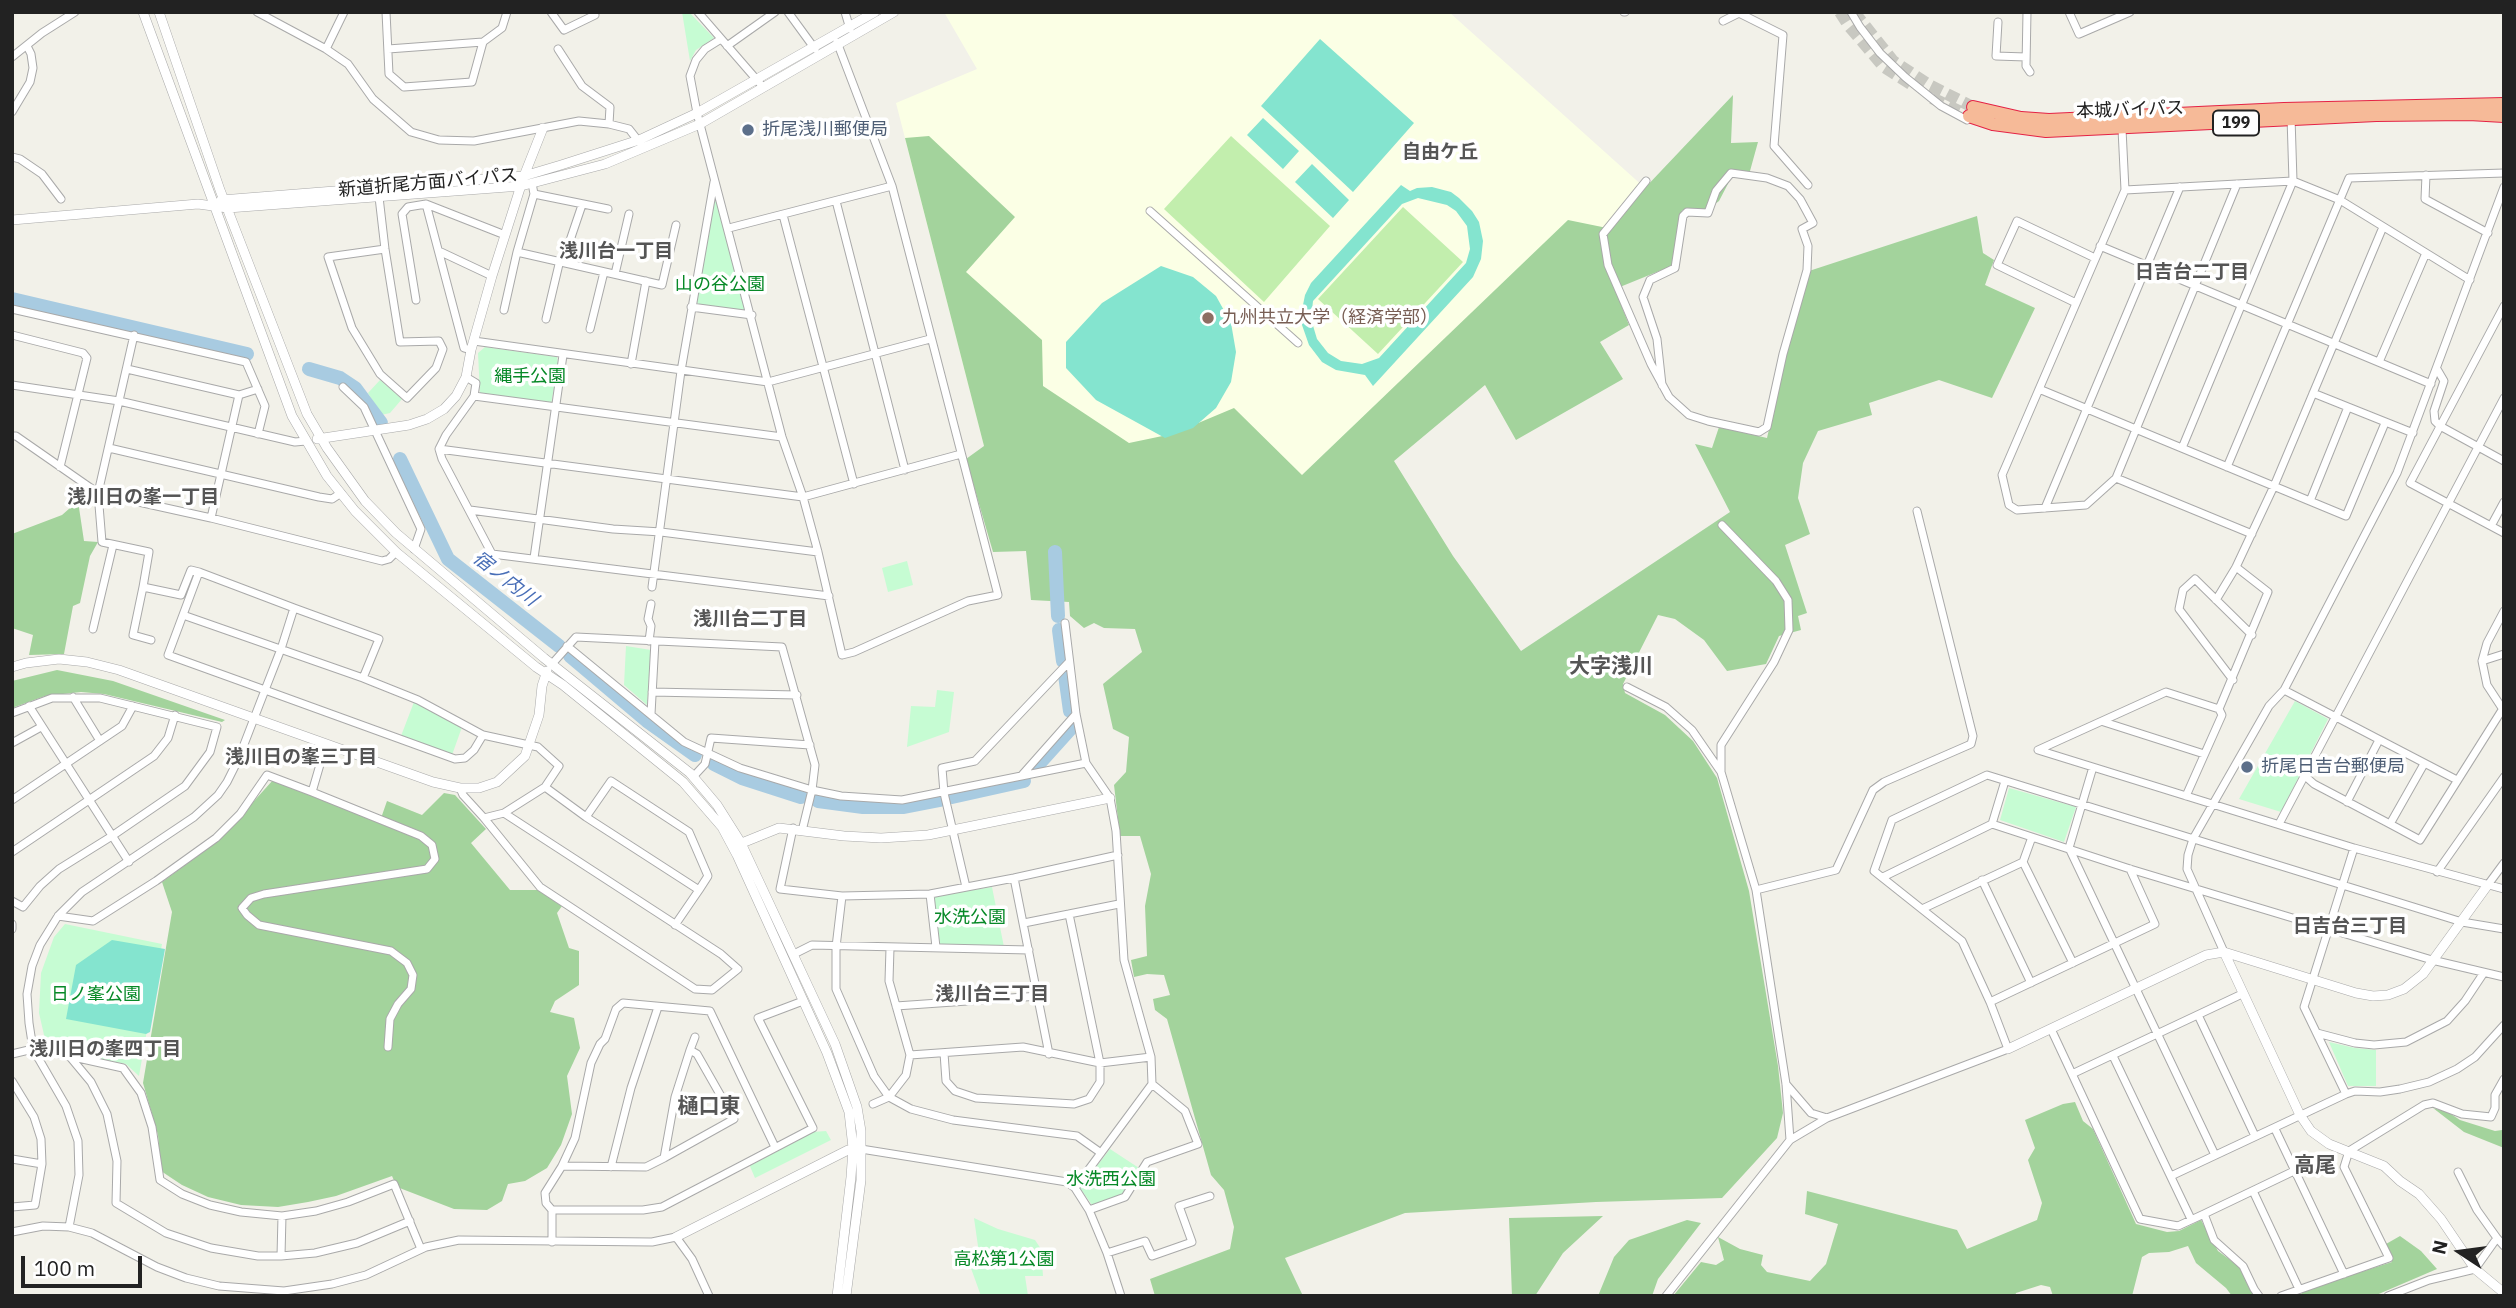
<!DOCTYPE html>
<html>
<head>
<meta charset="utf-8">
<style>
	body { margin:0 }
	#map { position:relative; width:2516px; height:1308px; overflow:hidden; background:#f2f1e9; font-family:"IBM Plex Sans",sans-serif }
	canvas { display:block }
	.frame { position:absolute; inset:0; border:14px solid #222; pointer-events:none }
	.north { position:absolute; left:2425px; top:1217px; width:70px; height:70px; -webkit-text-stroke:5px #fff; paint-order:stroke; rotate:283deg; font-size:19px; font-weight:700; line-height:28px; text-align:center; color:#222 }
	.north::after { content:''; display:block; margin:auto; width:24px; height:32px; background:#222; clip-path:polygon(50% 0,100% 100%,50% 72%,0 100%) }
	.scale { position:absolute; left:21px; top:1256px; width:121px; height:32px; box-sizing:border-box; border:4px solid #222; border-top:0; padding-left:9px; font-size:21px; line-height:24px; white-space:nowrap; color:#222; -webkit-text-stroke:5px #fff; paint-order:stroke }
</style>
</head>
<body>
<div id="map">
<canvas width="2516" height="1308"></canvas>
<div class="frame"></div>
<div class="north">N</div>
<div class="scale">100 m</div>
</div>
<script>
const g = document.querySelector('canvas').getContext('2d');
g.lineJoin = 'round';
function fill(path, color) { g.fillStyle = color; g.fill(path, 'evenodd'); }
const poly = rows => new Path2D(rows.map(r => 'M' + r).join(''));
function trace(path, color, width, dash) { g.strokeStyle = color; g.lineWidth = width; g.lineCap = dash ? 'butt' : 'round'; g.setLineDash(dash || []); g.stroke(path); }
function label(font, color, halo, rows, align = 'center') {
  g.font = font + ' "IBM Plex Sans","Noto Sans JP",sans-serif'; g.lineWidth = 7; g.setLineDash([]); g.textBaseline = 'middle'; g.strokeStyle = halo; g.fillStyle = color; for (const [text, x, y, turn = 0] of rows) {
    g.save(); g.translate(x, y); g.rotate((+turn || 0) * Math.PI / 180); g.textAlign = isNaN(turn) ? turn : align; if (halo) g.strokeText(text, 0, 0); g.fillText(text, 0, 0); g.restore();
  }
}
const education = poly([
	[944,12,1449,12,1645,188,1607,228,1568,221,1302,475,1172,434,1124,451,984,446,896,103,977,69]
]);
const grass = poly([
	[1231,136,1330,226,1264,302,1164,209],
	[1403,207,1463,262,1378,354,1318,299]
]);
const forest = poly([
	[1733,95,1731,143,1758,142,1750,171,1731,178,1719,201,1706,211,1682,210,1674,265,1615,289,1629,325,1600,342,1623,379,1516,440,1485,385,1394,461,1453,556,1521,651,1730,512,1695,444,1712,448,1719,427,1767,438,1786,355,1809,271,1977,216,1983,253,1994,260,1985,285,2035,308,1992,398,1939,380,1869,403,1872,415,1818,431,1803,463,1798,498,1810,534,1785,545,1807,613,1798,616,1801,630,1779,636,1766,664,1727,671,1704,640,1675,619,1658,615,1623,684,1625,693,1665,715,1693,741,1717,778,1749,891,1778,1066,1783,1113,1777,1138,1722,1198,1596,1202,1405,1213,1285,1258,1303,1296,1155,1296,1150,1279,1230,1249,1234,1227,1224,1190,1211,1175,1167,1019,1155,1010,1153,999,1170,995,1164,975,1147,974,1134,977,1131,960,1147,956,1145,906,1151,874,1140,836,1120,836,1114,785,1126,772,1129,737,1113,729,1103,684,1142,652,1135,629,1104,628,1094,623,1084,628,1070,616,1069,602,1031,600,1026,551,993,552,966,459,984,446,905,138,929,136,1015,217,966,272,1042,340,1043,386,1129,443,1172,434,1234,408,1302,475,1568,220,1607,228],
	[78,501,84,541,98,542,90,556,80,603,73,606,64,654,29,655,33,635,12,628,12,534,62,515],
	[57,670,113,681,225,720,222,722,104,694,81,692,45,696,12,708,12,681],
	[273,780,380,821,387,801,422,815,444,793,455,795,486,829,471,843,510,890,538,890,562,906,557,913,569,948,579,951,579,985,555,1001,550,1012,574,1018,580,1048,567,1076,572,1114,561,1145,547,1168,525,1181,508,1184,502,1201,487,1210,454,1209,397,1187,392,1176,336,1196,308,1202,278,1207,241,1205,208,1197,182,1185,161,1171,158,1135,143,1083,172,912,162,882,218,841],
	[2075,1102,2083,1121,2093,1129,2136,1224,2167,1232,2179,1231,2201,1220,2218,1251,2241,1268,2257,1296,2232,1296,2226,1288,2196,1263,2188,1246,2169,1252,2149,1253,2142,1257,2132,1296,2053,1296,2050,1287,2041,1285,2016,1293,2015,1296,1673,1296,1701,1262,1716,1265,1724,1260,1718,1237,1740,1249,1763,1255,1761,1265,1767,1272,1810,1281,1826,1264,1838,1224,1805,1214,1807,1191,1957,1230,1967,1249,2037,1220,2042,1203,2028,1160,2035,1148,2025,1120,2063,1104],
	[2433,1108,2448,1112,2460,1120,2495,1131,2502,1130,2504,1121,2504,1148,2464,1132],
	[1603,1216,1563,1253,1535,1296,1512,1296,1509,1218],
	[1687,1220,1701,1223,1658,1279,1652,1296,1598,1296,1614,1257,1629,1240],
	[2400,1236,2421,1251,2437,1269,2374,1296,2302,1296,2301,1291,2392,1262,2386,1244]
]);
const park = poly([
	[682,12,689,12,714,38,696,50,690,61],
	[717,201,746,310,744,311,699,305,696,301,713,202],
	[485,347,557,357,558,363,551,405,480,394,478,353],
	[380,380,402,399,390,413,381,415,368,393],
	[907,561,913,585,888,592,882,568],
	[626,646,651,650,647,705,624,685],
	[937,690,954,692,949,732,907,747,911,706,935,707],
	[2295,701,2328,719,2281,812,2239,799],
	[414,702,462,727,452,755,401,736],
	[2009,788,2076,807,2064,842,2000,820],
	[992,887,1004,947,938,945,934,896],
	[65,924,162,944,139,1076,126,1064,47,1048,39,1013,41,973,54,937],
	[2329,1042,2355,1048,2376,1050,2376,1086,2348,1086],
	[826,1131,831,1140,755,1178,749,1164,813,1132],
	[1110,1149,1139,1168,1123,1195,1092,1205,1080,1188],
	[974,1218,998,1229,1035,1240,1041,1249,1043,1276,1025,1276,1028,1296,981,1296,968,1260,979,1253]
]);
const pitch = poly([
	[1320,39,1414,123,1353,192,1261,106],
	[1263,118,1299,151,1283,169,1247,135],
	[1312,164,1349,200,1333,218,1295,182],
	[1401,185,1410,191,1417,188,1432,187,1451,192,1459,198,1472,211,1479,222,1483,241,1481,259,1473,277,1373,386,1365,375,1336,370,1322,362,1309,345,1302,325,1302,310,1305,295,1311,283],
	[1418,198,1447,205,1456,211,1467,226,1470,249,1466,263,1379,358,1362,364,1341,361,1328,353,1317,339,1311,319,1313,301,1402,204],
	[1161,266,1193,277,1216,296,1231,323,1236,352,1231,382,1216,408,1193,428,1165,438,1096,400,1066,368,1066,342,1102,303],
	[112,940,165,949,150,1032,146,1034,66,1019,76,965]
]);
const river = poly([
	[12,299,247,354],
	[309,369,340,378,355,388,381,423],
	[400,459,448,559,559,646],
	[1055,552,1058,616],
	[1059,630,1063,661],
	[570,656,647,721,695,755],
	[1065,675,1070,711],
	[714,764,742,778,801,797],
	[1036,767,1072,727],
	[952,797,1024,781],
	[818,801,863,807,904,807,940,800]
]);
const trunkTunnel = poly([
	[1840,12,1849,26,1884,67,1914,86],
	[1854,12,1893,61,1929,85,1973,107],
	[1932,98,1969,116]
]);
const minor = poly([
	[257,12,326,49,348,64,373,99,411,132,439,140,474,141,579,121,609,124,629,129,640,143],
	[386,12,389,74,404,87,472,82,483,42,502,28,507,12],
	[551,12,564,30,595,15,593,12],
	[698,12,763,87],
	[788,12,815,49],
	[845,12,850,29],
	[1624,12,1625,12],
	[1851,12,1860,27,1880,53,1905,77,1941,106,1967,120],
	[2027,12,2026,66,2030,72],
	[2069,12,2079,34,2130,12],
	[1723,21,1739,13,1783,35,1774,146,1808,185],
	[1998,22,1996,56,2026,57],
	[721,39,705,49,696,60,690,76,697,113,782,437,803,497,818,552,842,655,854,652,968,601,998,595,892,186,837,42],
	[727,46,775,12],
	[326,49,344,12],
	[388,49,483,42],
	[558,49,582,86,610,107,609,124],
	[12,57,42,33,75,12],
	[12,112,30,82,33,68,31,54,27,46],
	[2122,129,2125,190,2002,475,2009,505,2017,510,2086,505,2116,478,2237,184],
	[12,157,20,159,42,174,61,199],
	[2426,175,2425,199,2488,233],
	[1646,181,1603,234,1608,265,1651,364,1669,397,1689,415,1708,421,1759,432,1767,427,1783,354,1807,270,1808,246,1802,229,1813,223,1800,199,1788,186,1767,178,1731,173,1716,191,1708,213,1687,212,1683,216,1675,268,1650,280,1643,297,1657,339,1662,385],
	[532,183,534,194,517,252,662,285,676,225],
	[2125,190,2293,181,2340,200,2470,280],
	[534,194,608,209],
	[379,197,385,249,400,342,439,341,443,349,436,368,407,398,380,374,352,328,328,257,385,249],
	[836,201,905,470],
	[1150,211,1298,343],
	[783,215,854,484],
	[729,228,892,186],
	[2100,246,2431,384],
	[441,252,492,276],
	[563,261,582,205],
	[615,274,629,214],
	[416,300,402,214,408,207,426,204],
	[2076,303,1997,265,2017,221,2095,258],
	[2504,306,2410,483,2504,533],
	[691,307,752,315],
	[12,309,246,362,265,406,258,434],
	[504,310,517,252],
	[546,319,560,260],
	[590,329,604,272],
	[12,335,83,353,87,358,60,467],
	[134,335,98,493,102,542,149,552,143,587,181,595,191,570,199,572],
	[474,341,768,382,930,339],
	[471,350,464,348,426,204,505,235],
	[2379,362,2426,253],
	[631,364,646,281],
	[127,369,239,395,258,389],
	[2437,369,2444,381,2434,411,2435,421,2440,426,2504,461],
	[466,377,476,383,474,396,446,435,439,449,442,459,492,554,829,596],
	[12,385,119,401,295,442,306,441],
	[343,387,364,407,421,529,414,549],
	[2039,389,2346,516,2385,423],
	[2313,393,2413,433],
	[474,396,782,437],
	[12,436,16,436,98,493,211,518,382,561,389,559,396,552],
	[109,448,319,497,332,499,341,493],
	[2182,448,2293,181,2291,117],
	[439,449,803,497,961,454],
	[2227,467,2349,178,2504,173],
	[2116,478,2252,534],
	[2310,501,2348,407],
	[2045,508,2180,187],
	[470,510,613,529,661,532,818,552],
	[211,518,239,395],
	[2491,526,2504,502],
	[534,558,563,355],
	[143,587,133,635,151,640],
	[652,587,681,371,714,182],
	[2216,600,2236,567,2274,486,2383,227],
	[294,608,379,639,363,678],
	[2504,611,2487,643,2482,661,2487,685,2504,711],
	[183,615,363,678,418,700,483,735,538,747,559,766,545,787,504,813,484,818],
	[1065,623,1076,714,1086,763,1110,798,1116,831,1124,960,1151,1057,1152,1084,1075,1188],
	[93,629,113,545],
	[649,641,651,626,648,619,651,604],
	[567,646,684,742,740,768,812,790,841,796,902,800,1086,763],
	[2482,661,2504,654],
	[552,664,576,637,782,647,815,765,812,790,802,831],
	[2233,680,2179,609,2183,590,2195,579,2252,635],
	[1627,687,1666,707,1692,730,1721,772,1756,890,1786,1084,1790,1140],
	[2284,690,2457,780],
	[652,692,797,695],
	[73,697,100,741],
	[29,706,129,862],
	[2219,709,2166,692,2038,750,2354,848,2504,889],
	[12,713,52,698,100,698,217,727,210,752,185,786,112,836,59,869,40,886,23,907,12,901],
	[651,714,655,641],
	[2104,722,2204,754],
	[12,743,41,727],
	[326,744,312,792,421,836,432,845,435,859,427,869,264,894,251,898,242,908,247,915,259,925,391,951,407,963,413,975,411,989,398,1004,390,1019,388,1047],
	[2093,767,2069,848,2215,1155],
	[1721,771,1721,745,1774,662,1789,630,1788,600,1776,581,1722,525],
	[1022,775,1076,714],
	[2305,776,2314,784,2390,824,2424,764],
	[693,777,705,764,711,738,810,745],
	[545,787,586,817,699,890,675,925],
	[460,788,463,795,484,818,540,887,695,989,712,990,738,969,721,954,504,813],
	[2186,796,2222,715,2219,709,2268,592,2236,567],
	[12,800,122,726,133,706],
	[2347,802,2379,740],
	[586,817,611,781,689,832,708,876,699,890],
	[1992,824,2005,781],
	[2279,824,2504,398],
	[2390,824,2420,840,2502,710],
	[793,828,780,889,842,896,930,894,1014,878,1118,855],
	[2032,837,2023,862,2073,963],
	[12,852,154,756,168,738,175,715],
	[2437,872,2504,777],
	[1883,877,1992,824,2130,869,2432,960,2504,977],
	[1014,878,1049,1054],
	[1982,880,2031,983],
	[2487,886,2504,863],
	[966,887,944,793,942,768,975,761,1068,663],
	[1756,890,1836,870,1873,790,1884,782,1971,744,1973,736,1917,511],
	[930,894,936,947],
	[842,896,836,947,836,989,874,1076,889,1097,911,1109,953,1120,1077,1136,1101,1153],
	[1922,909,2023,862],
	[58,916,93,921,156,881,216,838,240,814,267,775,312,792],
	[1024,923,1119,904],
	[12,924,12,929],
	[2224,952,2187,869,2188,855,2193,839,2269,706,2284,690,2397,473,2504,187],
	[794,954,812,945,1029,950],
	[1990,1002,2155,924,2130,869],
	[896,1006,1039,996],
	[2198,1015,2255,1136],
	[2051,1029,2140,1219,2178,1226,2204,1214,2214,1240,2243,1266,2254,1289,2259,1296],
	[2317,1033,2355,1043,2374,1045,2406,1042,2447,1021,2465,1001,2483,974],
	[690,1050,695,1037],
	[944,1053,946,1081,955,1091,976,1098,1074,1104,1089,1099,1100,1082,1100,1063,1069,914],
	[12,1054,33,1049,42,1050,123,1068,141,1093,152,1127,160,1180,182,1194,210,1205,241,1212,282,1216,316,1211,348,1202,394,1184,421,1249],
	[910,1055,1023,1047,1100,1063,1151,1057],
	[2113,1056,2191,1219],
	[71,1058,91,1082,107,1114,117,1161,116,1203,166,1233,211,1248,258,1256,281,1256,315,1253,357,1243,410,1221],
	[2072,1074,2242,994],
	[12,1081,34,1117,41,1139,42,1164,35,1205,12,1207],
	[1786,1084,1811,1113,1827,1118],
	[2346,1094,2304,1007,2354,848],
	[873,1104,889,1097,906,1075,910,1055,889,981,890,948],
	[2275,1129,2344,1274],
	[775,1147,710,1011,623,1003,616,1009,605,1039,600,1044,591,1063,575,1138,562,1166,545,1193,546,1203,552,1210,643,1210,662,1207,813,1128,758,1018,803,1001],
	[861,1149,1067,1182,1075,1188,1089,1210,1107,1253,1121,1296],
	[12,1159,42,1164],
	[562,1166,646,1167,664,1158,734,1119,697,1054,690,1050,675,1097,664,1158],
	[611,1167,631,1088,658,1007],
	[2171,1176,2346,1094,2355,1091,2380,1092,2400,1089,2429,1082,2457,1069,2475,1057,2504,1025],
	[2253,1191,2299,1289],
	[1089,1210,1125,1197,1147,1162,1198,1144,1185,1111,1152,1084],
	[2204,1214,2294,1171],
	[69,1227,79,1175,78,1141,66,1106,33,1049,29,1023,27,994,32,966,40,945,58,916,82,892,194,817,218,795,227,782,238,760,265,690,281,649,294,608,199,572,168,655,265,690,455,759,465,758,474,750,483,735],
	[12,1232,43,1226,69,1227,92,1233,157,1267,186,1278,219,1286,284,1291,332,1284,366,1275,426,1247,459,1240,652,1242,676,1237,692,1259,709,1296],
	[2497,1238,2504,1246],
	[552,1242,552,1210],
	[1107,1253,1145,1241,1152,1256,1192,1242,1179,1206,1210,1196],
	[281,1256,282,1216],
	[1666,1296,1790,1140,1827,1118,2008,1049,1990,1002,1962,941,1874,871,1892,820,1987,775,2462,922,2504,929],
	[2281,1296,2389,1258,2344,1167,2349,1151,2424,1105,2433,1103,2462,1114,2491,1117,2495,1108,2495,1095,2504,1079],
	[2388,1296,2429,1280,2475,1269,2497,1238,2477,1210,2458,1172]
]);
const tertiary = poly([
	[143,12,292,416,327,476,355,511,396,552,536,667,563,685,683,782,722,827,737,855,827,1053,849,1112,853,1148,851,1177,837,1296],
	[159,12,220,190,307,414,327,448,365,501,396,533,544,658,690,773,717,805,741,843,835,1044,857,1107,861,1131,861,1180,846,1296],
	[221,200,524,176,561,165,639,140,697,113,875,12],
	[12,220,198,204,228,208,521,186,605,164,700,124,894,12],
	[317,439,409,425,427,419,444,409,456,396,466,377,471,350,492,276,524,176,543,128],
	[12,667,26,663,59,659,87,662,119,670,433,782,460,788,479,788,497,782,525,756,539,715,542,686,547,671],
	[737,845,779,828,844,836,881,838,928,835,1110,798],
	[2224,952,2300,1115,2311,1131,2329,1144,2384,1166,2400,1181,2419,1194,2441,1219,2475,1269,2504,1293],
	[2008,1049,2206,955,2224,952,2356,993,2373,996,2388,995,2404,989,2423,974,2487,886],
	[676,1237,848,1150,856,1148]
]);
const trunk = poly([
	[1973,107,2021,118,2049,120,2284,109,2504,104],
	[1969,116,1993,124,2046,131,2376,115,2469,114,2504,116]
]);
const markers = [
	[748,130,7,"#5c6f8a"],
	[1208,318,7,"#8d6e63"],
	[2247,767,7,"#5c6f8a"]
];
const shields = [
	[2236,123,46]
];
const shieldNames = [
	["199",2236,123]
];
const streetNames = [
	["本城バイパス",2130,110,-2],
	["新道折尾方面バイパス",428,183,-5]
];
const serviceNames = [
	["折尾浅川郵便局",762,130],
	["折尾日吉台郵便局",2261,767]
];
const parkNames = [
	["山の谷公園",720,285],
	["縄手公園",530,377],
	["水洗公園",970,918],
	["日ノ峯公園",96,995],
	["水洗西公園",1111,1180],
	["高松第1公園",1004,1260]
];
const educationNames = [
	["九州共立大学（経済学部）",1222,318]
];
const neighbourhoodNames = [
	["自由ケ丘",1440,153],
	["浅川台一丁目",616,252],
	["日吉台二丁目",2192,273],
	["浅川日の峯一丁目",143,498],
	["浅川台二丁目",750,620],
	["浅川日の峯三丁目",301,758],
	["日吉台三丁目",2350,927],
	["浅川台三丁目",992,995],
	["浅川日の峯四丁目",105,1050]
];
const waterNames = [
	["宿ノ内川",505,579,38]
];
const quarterNames = [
	["大字浅川",1611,667],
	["樋口東",709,1107],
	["高尾",2315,1166]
];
fill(education, '#fbffe5');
fill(grass, '#c2eead');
fill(forest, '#a3d39c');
fill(park, '#c6fcd3');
fill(pitch, '#84e4cf');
trace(river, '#a8cbe1', 14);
trace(trunkTunnel, '#c8c8c1', 12, [12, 6]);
trace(minor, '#a9a9a9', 9);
trace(tertiary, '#a9a9a9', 10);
trace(trunk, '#e42245', 14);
trace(minor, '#fff', 7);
trace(tertiary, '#fff', 9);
trace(trunk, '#f6ba98', 12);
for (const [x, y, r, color] of markers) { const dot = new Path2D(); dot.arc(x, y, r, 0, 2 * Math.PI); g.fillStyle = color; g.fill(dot); trace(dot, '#fff', 2.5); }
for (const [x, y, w] of shields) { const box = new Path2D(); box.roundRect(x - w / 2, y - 12.5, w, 25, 5); g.fillStyle = '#fff'; g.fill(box); trace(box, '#222', 2); }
label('bold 16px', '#222', null, shieldNames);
label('18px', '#222', '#fff', streetNames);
label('18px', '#4e5e75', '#fff', serviceNames, 'left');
label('18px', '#078927', '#fff', parkNames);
label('18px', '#785e54', '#fff', educationNames, 'left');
label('bold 19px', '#555', '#fff', neighbourhoodNames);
label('italic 19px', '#486eb7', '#fff', waterNames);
label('bold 21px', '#555', '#fff', quarterNames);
</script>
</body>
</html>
